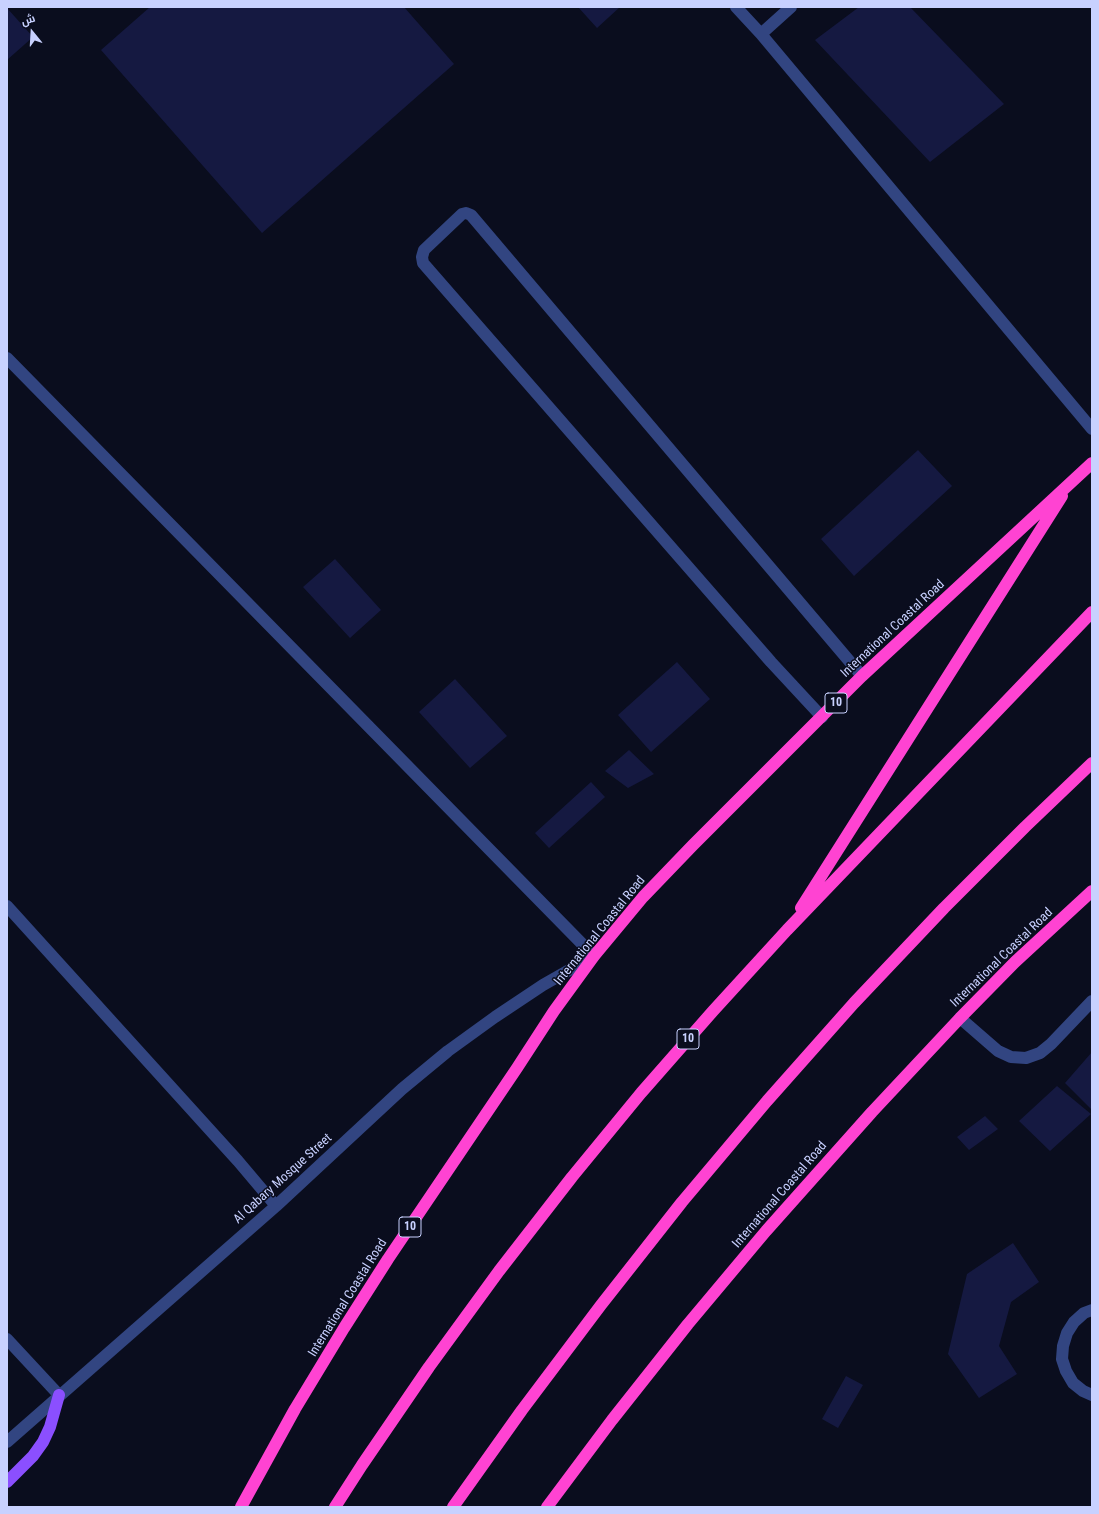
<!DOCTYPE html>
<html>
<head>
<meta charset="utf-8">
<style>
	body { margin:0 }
	#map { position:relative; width:1099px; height:1514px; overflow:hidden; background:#0a0d1e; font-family:"Roboto Condensed",Cairo,sans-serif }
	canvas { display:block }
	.frame { position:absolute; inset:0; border:8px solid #c8d1ff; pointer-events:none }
	.north { position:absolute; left:12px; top:12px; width:40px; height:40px; -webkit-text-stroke:3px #0a0d1e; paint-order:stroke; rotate:342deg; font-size:11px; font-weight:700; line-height:16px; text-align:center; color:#c8d1ff }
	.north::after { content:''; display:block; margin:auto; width:14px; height:18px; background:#c8d1ff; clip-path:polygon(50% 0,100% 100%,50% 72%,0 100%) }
</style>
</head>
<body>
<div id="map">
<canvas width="1099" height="1514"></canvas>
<div class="frame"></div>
<div class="north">ش</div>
</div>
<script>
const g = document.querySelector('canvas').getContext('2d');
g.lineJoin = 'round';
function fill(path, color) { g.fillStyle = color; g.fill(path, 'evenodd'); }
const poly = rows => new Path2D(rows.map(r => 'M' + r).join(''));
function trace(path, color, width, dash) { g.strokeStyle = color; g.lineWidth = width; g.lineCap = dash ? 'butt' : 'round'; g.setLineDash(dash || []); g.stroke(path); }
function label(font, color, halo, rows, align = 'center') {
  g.font = font + ' "Roboto Condensed",sans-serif'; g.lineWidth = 3; g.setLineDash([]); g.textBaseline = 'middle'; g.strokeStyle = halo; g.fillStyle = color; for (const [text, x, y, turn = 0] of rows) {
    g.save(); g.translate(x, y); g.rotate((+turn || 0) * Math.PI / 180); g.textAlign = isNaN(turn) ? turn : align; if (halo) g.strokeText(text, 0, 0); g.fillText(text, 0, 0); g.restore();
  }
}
const building = poly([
	[150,7,404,7,454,64,262,233,101,50],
	[578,7,620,7,597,28],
	[859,7,910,7,1004,104,930,162,815,40],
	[7,8,33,37,7,60],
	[918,450,952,486,854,576,821,539],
	[335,559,381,610,350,638,303,587],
	[677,662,710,699,651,752,618,715],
	[455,679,507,736,470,768,419,712],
	[629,750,654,774,628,788,605,771],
	[591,782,605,797,549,848,535,833],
	[1092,1052,1092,1108,1091,1109,1065,1083],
	[1057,1086,1091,1114,1050,1151,1019,1121],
	[985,1116,998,1129,969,1150,957,1137],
	[1013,1243,1039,1282,1011,1302,999,1346,1017,1374,979,1398,948,1354,967,1274],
	[846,1376,863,1385,838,1428,822,1419]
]);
const minor = poly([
	[736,7,761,34,1092,429],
	[761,34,791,7],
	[7,358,594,956,543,985,495,1017,448,1051,402,1089,276,1206,7,1442],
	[822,717,771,662,423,263,422,257,424,250,462,214,466,213,471,215,862,676],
	[7,906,238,1161,276,1206],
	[960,1018,998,1051,1011,1057,1026,1058,1040,1053,1051,1044,1092,1001],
	[1092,1310,1084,1313,1074,1322,1067,1333,1063,1346,1062,1359,1066,1371,1073,1383,1083,1391,1092,1395],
	[7,1339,59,1395]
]);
const major = poly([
	[7,1482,33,1456,43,1442,50,1427,59,1395]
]);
const highway = poly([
	[801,908,1062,496],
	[241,1507,295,1409,344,1328,388,1259,517,1068,554,1011,594,956,643,897,693,845,862,676,1092,463],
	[335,1507,362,1465,429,1367,499,1271,572,1177,641,1093,713,1011,787,930,1092,612],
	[453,1507,522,1410,601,1305,682,1202,767,1101,854,1003,944,908,1025,827,1092,763],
	[547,1507,612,1420,688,1324,766,1231,872,1112,960,1018,1015,962,1092,891]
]);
const shields = [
	[836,703,22],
	[688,1039,22],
	[410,1227,22]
];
const shieldNames = [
	["10",836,703],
	["10",688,1039],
	["10",410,1227]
];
const streetNames = [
	["International Coastal Road",893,629,-43],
	["International Coastal Road",600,931,-51],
	["International Coastal Road",1002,958,-44],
	["Al Qabary Mosque Street",283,1179,-42],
	["International Coastal Road",780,1195,-49],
	["International Coastal Road",348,1298,-58]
];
fill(building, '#151941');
trace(minor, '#324581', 12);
trace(major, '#8b4fff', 12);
trace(highway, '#ff43d2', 12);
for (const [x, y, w] of shields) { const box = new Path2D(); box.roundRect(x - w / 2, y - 10, w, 20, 3); g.fillStyle = '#0a0d1e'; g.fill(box); trace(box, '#c8d1ff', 1); }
label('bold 12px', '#c8d1ff', null, shieldNames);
label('13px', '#c8d1ff', '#0a0d1e', streetNames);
</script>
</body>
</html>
